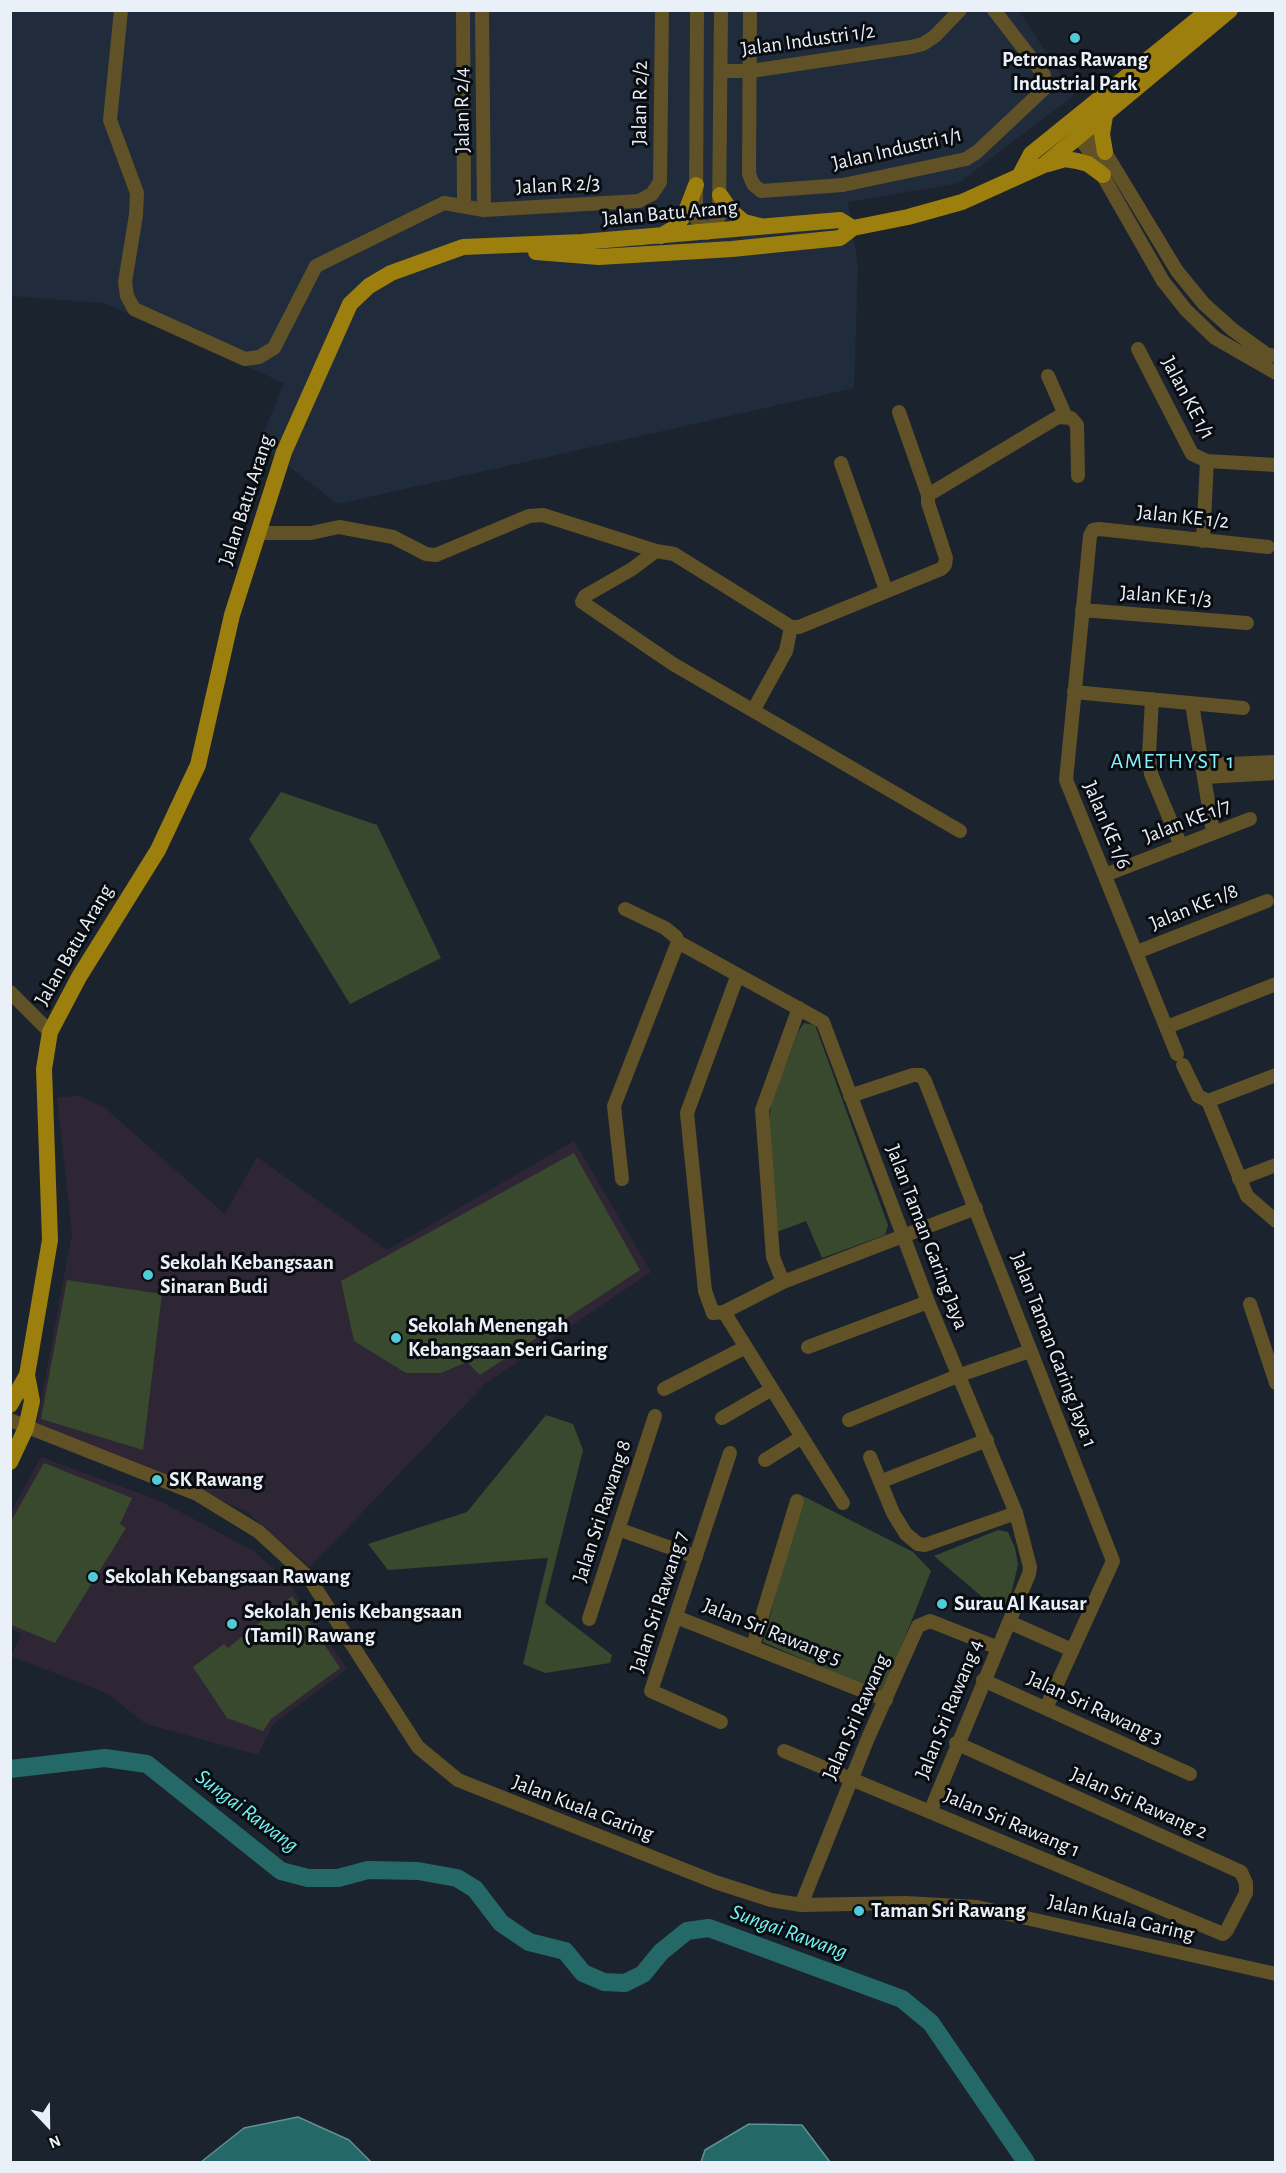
<!DOCTYPE html>
<html>
<head>
<meta charset="utf-8">
<style>
	body { margin:0 }
	#map { position:relative; width:1286px; height:2173px; overflow:hidden; background:#1b232e; font-family:"Alegreya Sans",sans-serif }
	canvas { display:block }
	.frame { position:absolute; inset:0; border:12px solid #eaf0f7; pointer-events:none }
	.north { position:absolute; left:18px; top:2095px; width:60px; height:60px; -webkit-text-stroke:4px #090c11; paint-order:stroke; rotate:158deg; font-size:16px; font-weight:700; line-height:24px; text-align:center; color:#eaf0f7 }
	.north::after { content:''; display:block; margin:auto; width:21px; height:27px; background:#eaf0f7; clip-path:polygon(50% 0,100% 100%,50% 72%,0 100%) }
</style>
</head>
<body>
<div id="map">
<canvas width="1286" height="2173"></canvas>
<div class="frame"></div>
<div class="north">N</div>
</div>
<script>
const g = document.querySelector('canvas').getContext('2d');
g.lineJoin = 'round';
function fill(path, color) { g.fillStyle = color; g.fill(path, 'evenodd'); }
const poly = rows => new Path2D(rows.map(r => 'M' + r).join(''));
function trace(path, color, width, dash) { g.strokeStyle = color; g.lineWidth = width; g.lineCap = dash ? 'butt' : 'round'; g.setLineDash(dash || []); g.stroke(path); }
function label(font, color, halo, rows, align = 'center') {
  g.font = font + ' "Alegreya Sans",sans-serif'; g.lineWidth = 6; g.setLineDash([]); g.textBaseline = 'middle'; g.strokeStyle = halo; g.fillStyle = color; for (const [text, x, y, turn = 0] of rows) {
    g.save(); g.translate(x, y); g.rotate((+turn || 0) * Math.PI / 180); g.textAlign = isNaN(turn) ? turn : align; if (halo) g.strokeText(text, 0, 0); g.fillText(text, 0, 0); g.restore();
  }
}
const built = poly([
	[10,11,1019,11,1074,95,959,183,848,202,858,265,854,388,338,504,259,444,284,383,104,303,11,296]
]);
const education = poly([
	[80,1096,105,1108,225,1214,257,1157,387,1250,574,1141,651,1272,486,1383,310,1567,247,1512,170,1476,37,1423,72,1234,57,1097],
	[41,1457,158,1500,252,1550,286,1579,347,1669,273,1724,258,1755,146,1724,106,1693,11,1656,21,1634,11,1629,11,1512]
]);
const green = poly([
	[281,792,377,825,441,958,350,1004,249,839],
	[804,1023,815,1025,888,1225,885,1235,822,1258,806,1221,777,1232,769,1122,771,1104,798,1032],
	[574,1153,640,1270,480,1375,467,1362,441,1373,406,1373,354,1341,341,1281],
	[67,1280,162,1294,143,1450,41,1419],
	[546,1415,573,1424,583,1450,545,1603,612,1655,610,1663,545,1673,523,1664,548,1558,388,1570,368,1544,467,1512],
	[44,1463,132,1498,120,1524,126,1528,55,1643,11,1625,11,1521],
	[803,1496,913,1552,931,1571,883,1694,763,1642],
	[998,1530,1008,1532,1015,1548,1018,1565,1011,1594,1001,1613,934,1556],
	[292,1596,340,1668,271,1719,263,1731,227,1718,193,1667,224,1644,228,1648]
]);
const water = poly([
	[298,2117,349,2140,371,2162,201,2162,244,2128,298,2117],
	[749,2124,802,2125,830,2162,701,2162,705,2150,749,2124]
]);
const river = poly([
	[10,1769,105,1758,147,1764,281,1871,308,1878,338,1878,368,1870,418,1871,457,1878,475,1889,501,1923,529,1942,565,1951,583,1973,604,1982,625,1983,643,1974,661,1952,687,1931,709,1928,902,1999,931,2023,1026,2162]
]);
const minor = poly([
	[121,10,110,120,137,193,136,215,125,282,127,296,134,309,245,359,259,357,274,348,316,266,444,203,484,210,639,201,652,194,660,182,662,10],
	[463,10,464,206],
	[482,10,484,210],
	[697,10,696,218,707,233,719,217,721,10],
	[750,10,749,174,753,184,761,191,843,185,966,159,977,152,1044,89,1045,83,1044,75,994,10],
	[721,71,751,71,911,47,923,44,935,36,960,10],
	[1082,121,1105,152,1177,271,1204,304,1233,330,1266,354,1276,356],
	[1072,129,1087,148,1163,281,1186,310,1215,338,1276,373],
	[1138,349,1192,454,1207,461,1276,465],
	[1048,376,1066,417],
	[841,463,886,590],
	[928,495,1058,417,1071,418,1077,425,1078,476],
	[258,533,311,533,339,527,393,537,426,554,436,555,529,516,543,515,656,551,674,554,791,627,799,627,941,569,945,565,946,558,928,503,928,495,899,412],
	[1203,541,1207,461],
	[656,551,632,569,585,596,582,602,673,664,960,831],
	[1082,610,1247,623],
	[1074,692,1243,708],
	[1152,699,1149,755,1151,774,1181,846],
	[1192,704,1213,832],
	[754,709,786,651,791,627],
	[1203,765,1276,762],
	[1205,777,1276,773],
	[1105,875,1250,819],
	[625,909,665,928,676,937,678,942],
	[678,942,823,1022,928,1302,1016,1513,1030,1567,1029,1574,930,1812],
	[1137,952,1267,901],
	[737,977,687,1113,705,1291,713,1313,724,1312,783,1282,976,1208],
	[10,992,50,1032],
	[1167,1027,1276,984],
	[1177,1054,1066,780,1090,536,1093,530,1099,529,1268,547],
	[1183,1065,1198,1096,1208,1101],
	[850,1096,913,1075,921,1075,925,1081,1113,1561,1046,1708],
	[1208,1101,1247,1196,1276,1221],
	[1208,1101,1276,1075],
	[622,1179,614,1106,678,942],
	[1239,1179,1276,1165],
	[783,1282,773,1257,762,1110,799,1008],
	[1250,1304,1276,1383],
	[724,1312,843,1503],
	[808,1347,928,1302],
	[664,1389,746,1347],
	[722,1418,772,1389],
	[10,1420,197,1494,259,1532,309,1578,418,1747,458,1780,715,1882,771,1900,801,1905,905,1903,977,1907,1276,1974],
	[849,1420,960,1375,1030,1351],
	[870,1457,893,1513,906,1534,918,1544,925,1545,1016,1513],
	[765,1460,802,1437],
	[882,1481,987,1440],
	[618,1529,696,1557],
	[676,1617,886,1700],
	[589,1619,655,1416],
	[1009,1622,1072,1650],
	[753,1646,797,1501],
	[983,1680,1190,1774],
	[721,1722,651,1691,730,1453],
	[784,1751,1223,1934,1227,1930,1246,1893,1246,1883,1241,1872,956,1743],
	[801,1905,868,1738,918,1626,930,1621,996,1647]
]);
const major = poly([
	[1105,152,1102,134,1105,116],
	[1048,164,1065,159,1077,161,1088,164,1103,175],
	[1020,175,1031,154,1209,10],
	[720,195,731,211,744,222,760,226],
	[661,236,674,228,685,214,696,185],
	[536,252,599,257,732,249,840,238,853,228],
	[10,1405,27,1375,50,1240,44,1069,50,1032,79,977,158,850,198,765,232,615,284,452,350,304,369,286,391,273,463,247,582,242,840,220,853,228,908,217,962,202,1044,165,1230,10],
	[10,1462,26,1428,32,1401,27,1375]
]);
const markers = [
	[1075,38,6,"#52cbd9"],
	[148,1275,6,"#52cbd9"],
	[396,1338,6,"#52cbd9"],
	[157,1480,6,"#52cbd9"],
	[93,1577,6,"#52cbd9"],
	[942,1604,6,"#52cbd9"],
	[232,1624,6,"#52cbd9"],
	[859,1911,6,"#52cbd9"]
];
const streetNames = [
	["Jalan Industri 1/2",808,40,-8],
	["Jalan R 2/2",640,103,-89],
	["Jalan R 2/4",462,110,-91],
	["Jalan Industri 1/1",897,149,-13],
	["Jalan R 2/3",558,185,-3],
	["Jalan Batu Arang",670,213,-5],
	["Jalan KE 1/1",1188,398,62],
	["Jalan Batu Arang",246,500,-72],
	["Jalan KE 1/2",1183,517,6],
	["Jalan KE 1/3",1166,596,4],
	["Jalan KE 1/7",1187,821,-21],
	["Jalan KE 1/6",1107,825,67],
	["Jalan KE 1/8",1194,907,-22],
	["Jalan Batu Arang",74,945,-60],
	["Jalan Taman Garing Jaya",927,1237,69],
	["Jalan Taman Garing Jaya 1",1054,1350,69],
	["Jalan Sri Rawang 8",602,1511,-72],
	["Jalan Sri Rawang 7",659,1602,-72],
	["Jalan Sri Rawang 5",772,1632,22],
	["Jalan Sri Rawang 3",1095,1708,25],
	["Jalan Sri Rawang 4",949,1709,-68],
	["Jalan Sri Rawang",856,1717,-66],
	["Jalan Sri Rawang 2",1139,1803,24],
	["Jalan Kuala Garing",583,1808,21],
	["Jalan Sri Rawang 1",1012,1823,23],
	["Jalan Kuala Garing",1121,1918,13]
];
const poiNames = [
	["Petronas Rawang",1075,60,"center"],
	["Industrial Park",1075,84,"center"],
	["Sekolah Kebangsaan",160,1263],
	["Sinaran Budi",160,1287],
	["Sekolah Menengah",408,1326],
	["Kebangsaan Seri Garing",408,1350],
	["SK Rawang",169,1480],
	["Sekolah Kebangsaan Rawang",105,1577],
	["Surau Al Kausar",954,1604],
	["Sekolah Jenis Kebangsaan",244,1612],
	["(Tamil) Rawang",244,1636],
	["Taman Sri Rawang",871,1911]
];
const neighbourhoodNames = [
	["AMETHYST 1",1173,761]
];
const waterNames = [
	["Sungai Rawang",247,1811,37],
	["Sungai Rawang",789,1932,20]
];
fill(built, '#202c3c');
fill(education, '#2f2635');
fill(green, '#38492d');
fill(water, '#256868');
trace(water, '#609193', 1.5);
trace(river, '#256868', 18);
trace(minor, '#605226', 14);
trace(major, '#9d7f0d', 16);
for (const [x, y, r, color] of markers) { const dot = new Path2D(); dot.arc(x, y, r, 0, 2 * Math.PI); g.fillStyle = color; g.fill(dot); trace(dot, '#090c11', 2); }
label('21px', '#eaf0f7', '#090c11', streetNames);
label('bold 21px', '#eaf0f7', '#090c11', poiNames, 'left');
g.letterSpacing = '1.5px';
label('22px', '#88f2ff', '#090c11', neighbourhoodNames);
g.letterSpacing = '0px';
label('italic 22px', '#74f3f3', '#090c11', waterNames);
</script>
</body>
</html>
